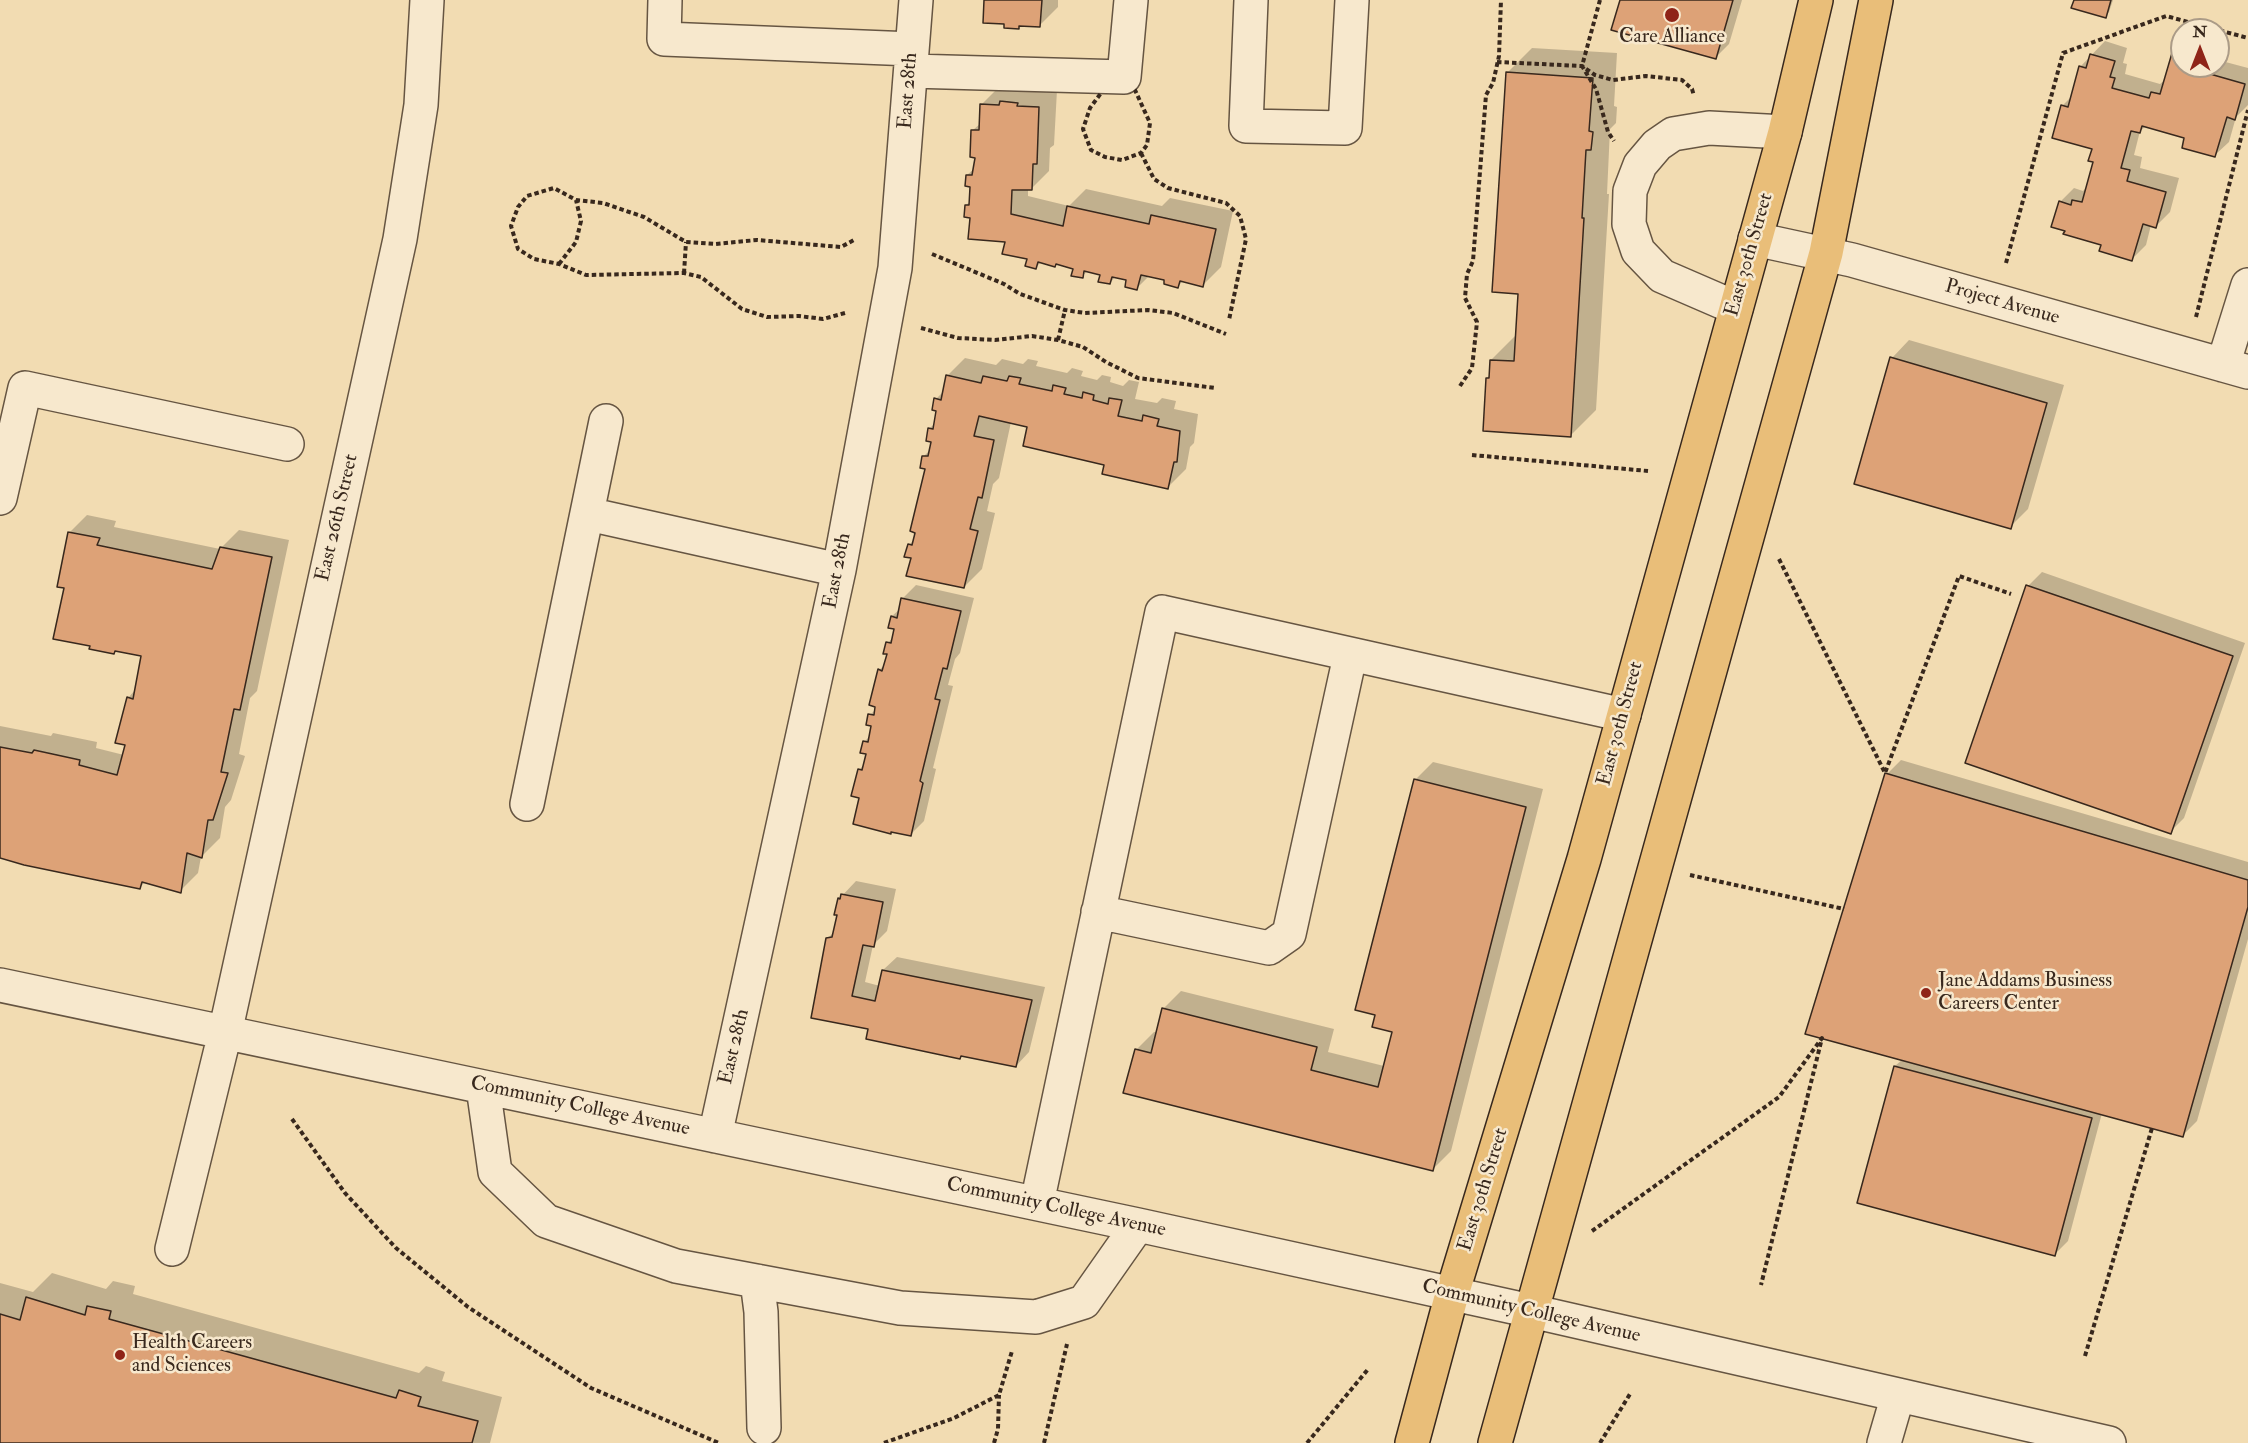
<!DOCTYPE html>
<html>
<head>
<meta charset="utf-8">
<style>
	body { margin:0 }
	#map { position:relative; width:2248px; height:1443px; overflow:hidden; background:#f2dcb2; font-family:"IM FELL Double Pica",serif }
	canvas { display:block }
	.north { position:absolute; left:2170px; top:18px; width:60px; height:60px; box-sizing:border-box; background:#f7e8cd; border:2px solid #ab9b87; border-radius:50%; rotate:0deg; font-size:16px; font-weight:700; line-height:24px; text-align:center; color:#38281d }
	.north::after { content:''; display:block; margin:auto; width:21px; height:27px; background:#8f2418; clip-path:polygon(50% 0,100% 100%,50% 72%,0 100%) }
</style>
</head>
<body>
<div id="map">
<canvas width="2248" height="1443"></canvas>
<div class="north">N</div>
</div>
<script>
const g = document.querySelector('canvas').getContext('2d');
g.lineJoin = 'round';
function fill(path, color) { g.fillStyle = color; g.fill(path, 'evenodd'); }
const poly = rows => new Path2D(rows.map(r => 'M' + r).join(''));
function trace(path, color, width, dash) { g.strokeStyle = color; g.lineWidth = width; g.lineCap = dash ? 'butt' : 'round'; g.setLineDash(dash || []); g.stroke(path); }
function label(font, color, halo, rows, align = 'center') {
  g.font = font + ' "IM FELL Double Pica",serif'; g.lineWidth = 5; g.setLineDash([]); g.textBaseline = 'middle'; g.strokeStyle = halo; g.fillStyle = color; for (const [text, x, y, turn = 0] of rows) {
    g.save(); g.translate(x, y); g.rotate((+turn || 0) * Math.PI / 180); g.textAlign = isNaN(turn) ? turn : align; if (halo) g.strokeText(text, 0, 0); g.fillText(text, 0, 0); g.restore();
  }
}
const shadow = poly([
	[986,0,1058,0,1058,7,1040,25,1022,24,1019,27,1005,23],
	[1621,0,1742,0,1729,44,1715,58],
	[2075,0,2113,0,2109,12,2105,16],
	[2198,26,2211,30,2194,30],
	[2105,41,2127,48,2123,63,2127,64,2125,74,2160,84,2166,79,2174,54,2182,45,2182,66,2218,66,2218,60,2248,68,2248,105,2236,117,2229,142,2215,155,2186,137,2146,126,2140,131,2134,155,2142,157,2140,168,2179,178,2170,212,2156,226,2151,225,2146,245,2132,259,2102,244,2060,202,2074,188,2083,191,2087,187,2095,161,2093,148,2062,106,2072,96,2080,67],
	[1532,48,1617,53,1614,106,1617,107,1616,123,1610,129,1607,194,1609,194,1596,410,1571,435,1487,378,1490,375,1491,360,1516,335,1520,292,1507,73],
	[1000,86,1057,90,1054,145,1050,148,1049,171,1031,189,1028,189,1028,196,1069,206,1086,189,1162,206,1170,198,1233,211,1221,267,1203,285,1184,280,1178,286,1166,279,1150,275,1137,288,1128,279,1116,276,1110,283,1102,274,1089,270,1082,276,1075,268,1057,263,1041,262,1036,267,1029,258,1007,241,972,216,966,205,971,201,972,186,967,175,975,168,976,156,973,130,981,123,982,104],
	[1909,340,2064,385,2028,509,2010,527,1892,358],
	[965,358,996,365,1002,359,1023,364,1028,359,1038,361,1036,366,1067,373,1072,368,1083,371,1081,376,1097,380,1102,375,1111,377,1110,382,1123,386,1129,380,1139,382,1135,399,1157,403,1162,398,1176,401,1174,409,1198,414,1194,443,1190,447,1186,469,1168,487,1106,464,1029,426,1011,422,999,478,993,484,987,511,995,513,982,569,964,587,912,557,909,545,916,538,927,468,924,456,931,449,933,441,927,440,930,428,935,423,938,409,936,399,944,391,947,376],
	[87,515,116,521,114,527,220,549,239,530,289,540,257,691,250,698,239,754,245,756,231,800,225,807,220,838,201,857,198,873,180,891,145,882,140,887,0,856,0,726,51,736,53,733,97,742,96,748,124,755,127,744,128,698,136,689,143,655,92,644,65,587,69,533],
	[2042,572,2245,643,2184,818,2170,832,2028,586],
	[916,585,974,598,960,653,955,659,948,685,953,686,933,768,936,769,924,821,910,835,861,797,859,770,865,764,867,753,864,742,871,735,873,725,870,715,878,707,879,670,886,664,889,653,888,643,894,636,896,628,892,616,900,609,903,598],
	[1901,760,2248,862,2248,939,2197,1121,2183,1135,2102,1113,2068,1241,2054,1255,1895,1066,1903,1059,1887,774],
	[1433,762,1543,789,1451,1151,1433,1169,1136,1050,1154,1032,1157,1032,1163,1009,1181,991,1334,1029,1328,1052,1384,1066,1394,1031,1415,780],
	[856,881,896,889,887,931,873,945,865,982,880,986,883,970,897,957,1045,987,1029,1052,1016,1066,963,1055,959,1058,870,1028,813,1016,827,939,835,931,839,899],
	[52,1273,106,1289,113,1281,135,1286,133,1294,419,1373,426,1366,445,1372,442,1381,502,1397,490,1443,0,1443,0,1283,33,1292]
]);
const building = poly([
	[984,0,1042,0,1040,27,1019,26,1019,29,1004,28,1004,24,983,23,984,0],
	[1620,0,1733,0,1716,59,1611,30,1620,0],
	[2074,0,2111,0,2106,18,2071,8,2074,0],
	[2182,41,2182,66,2205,66,2203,72,2245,84,2235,120,2227,117,2215,157,2182,148,2184,138,2142,126,2140,133,2131,131,2121,168,2130,170,2127,181,2166,192,2156,228,2143,224,2132,261,2099,251,2101,245,2063,234,2065,231,2051,227,2059,201,2071,205,2072,200,2082,202,2093,162,2088,161,2092,149,2052,138,2061,105,2068,107,2079,66,2086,68,2090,54,2115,61,2110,77,2115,78,2112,88,2149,98,2151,92,2160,94,2172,53,2178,54,2182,41],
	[1506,72,1593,78,1589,131,1593,132,1591,150,1586,150,1582,218,1584,218,1571,437,1483,431,1486,378,1489,378,1490,360,1514,361,1518,294,1492,292,1506,72],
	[1000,101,1018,103,1017,106,1039,107,1037,164,1033,164,1032,190,1012,190,1011,214,1063,226,1067,206,1149,224,1151,215,1216,229,1203,287,1180,281,1178,288,1164,284,1164,280,1141,275,1137,290,1125,287,1126,280,1112,277,1110,284,1098,282,1100,275,1084,271,1083,278,1071,276,1073,269,1056,264,1055,267,1038,262,1036,269,1025,266,1027,259,1002,254,1005,242,968,239,970,218,964,217,965,205,969,205,970,187,965,186,966,175,972,175,975,158,970,157,971,130,979,130,980,104,999,105,1000,101],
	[1890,357,2047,403,2011,529,1854,484,1890,357],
	[946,375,981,383,983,376,1007,381,1009,376,1021,378,1019,384,1052,391,1053,385,1066,388,1064,394,1082,398,1083,392,1094,395,1093,400,1108,404,1109,398,1122,400,1118,416,1142,421,1143,415,1159,419,1157,426,1180,431,1177,462,1174,462,1168,489,1102,474,1104,465,1023,446,1027,427,979,416,974,436,994,440,982,498,978,497,970,529,978,531,964,588,906,576,911,558,904,557,908,544,912,545,915,533,910,531,925,469,920,468,922,456,928,456,931,442,926,441,928,428,933,429,936,411,932,410,934,398,941,400,946,375],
	[68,532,100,538,97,545,212,569,220,547,272,557,240,710,234,709,221,772,228,773,213,820,208,820,202,858,187,853,181,893,142,882,140,889,24,865,0,858,0,747,32,753,34,750,80,760,79,765,117,775,125,745,115,743,127,697,133,699,141,656,115,651,114,654,89,649,90,646,53,639,64,588,57,587,68,532],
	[2026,585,2233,656,2171,834,1965,763,2026,585],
	[901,598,961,611,947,669,943,668,935,699,940,700,920,781,923,783,911,836,891,832,891,834,853,824,859,798,851,796,858,769,862,770,866,754,860,753,863,741,868,742,871,726,866,725,868,714,874,715,875,707,869,705,878,669,882,671,887,654,883,654,886,642,891,643,894,629,888,628,891,616,897,618,901,598],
	[1885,773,2248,880,2248,907,2183,1137,1805,1034,1885,773],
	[1414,779,1526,807,1433,1171,1123,1093,1135,1049,1151,1053,1162,1008,1317,1047,1311,1070,1378,1087,1392,1032,1372,1027,1375,1015,1355,1010,1414,779],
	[841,894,883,902,874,947,863,945,852,996,875,1001,882,970,1032,1000,1016,1067,961,1056,960,1059,866,1039,868,1029,811,1018,826,938,832,937,837,915,834,915,838,898,840,899,841,894],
	[1894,1066,2092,1118,2055,1256,1857,1203,1894,1066],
	[26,1297,85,1315,87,1306,111,1311,109,1319,396,1398,399,1390,421,1397,418,1406,478,1421,472,1443,0,1443,0,1314,20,1320,26,1297]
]);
const path = poly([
	[1600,0,1582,66,1596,89,1608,132,1614,141],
	[1497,62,1582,66,1595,75,1613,80,1646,76,1682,80,1692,89,1694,96],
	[1104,89,1135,90,1150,123,1147,145,1141,153,1122,160,1105,157,1091,150,1083,129,1090,108,1104,89],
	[1141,153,1154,179,1168,188,1226,203,1240,216,1246,239,1229,320],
	[932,254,1004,284,1020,294,1065,310,1085,313,1148,310,1173,313,1226,334],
	[2006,263,2063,53,2166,16,2248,38],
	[559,264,576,242,581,221,576,200],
	[684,273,686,242],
	[845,313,823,319,799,316,767,317,742,309,701,277,684,273,586,275,559,264,534,259,518,249,511,226,518,207,527,196,554,188,576,200,603,203,644,217,686,242,715,244,757,240,841,247,854,240],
	[2196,317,2248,110],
	[921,328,958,338,995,340,1032,336,1058,340,1083,347,1106,362,1138,378,1215,388],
	[1058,340,1065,310],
	[1460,386,1472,368,1477,322,1465,298,1467,274,1473,261,1486,95,1493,83,1499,56,1501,0],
	[1472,455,1648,471],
	[1779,559,1885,773,1959,576,2011,594],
	[1690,875,1844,909],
	[292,1119,345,1193,396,1248,468,1307,591,1388,719,1443],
	[1592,1231,1779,1097,1822,1038,1761,1285],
	[2085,1356,2152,1128],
	[884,1443,954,1418,999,1395,1012,1351],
	[994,1443,998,1429,999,1395],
	[1044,1443,1067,1344],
	[1307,1443,1369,1368],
	[1600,1443,1630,1394]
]);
const minor = poly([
	[665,0,664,39,912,49],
	[1251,0,1246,126,1345,128,1352,0],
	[911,71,1124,77,1131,0],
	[1755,239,1852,260,2248,372],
	[1736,308,1662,276,1638,251,1629,224,1630,191,1640,165,1657,145,1673,134,1709,128,1785,132],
	[2223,365,2248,285],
	[0,498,25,388,287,444],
	[588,514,839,570],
	[527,804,606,421],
	[1098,912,1269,948,1289,934,1350,656],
	[0,985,1138,1225,1531,1311,2109,1443],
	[483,1087,495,1172,546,1221,676,1266,900,1308,1036,1317,1084,1302,1138,1225],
	[715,1136,839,570,895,268,916,0],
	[1037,1203,1162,612,1624,715],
	[172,1249,225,1033,400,239,421,105,427,0],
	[757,1281,761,1312,764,1428],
	[1884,1443,1898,1395]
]);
const major = poly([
	[1412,1443,1452,1294,1584,859,1785,132,1816,0],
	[1495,1443,1826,253,1876,0]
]);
const markers = [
	[1672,15,8,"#8f2418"],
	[1926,993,6,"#8f2418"],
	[120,1355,6,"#8f2418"]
];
const poiNames = [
	["Care Alliance",1672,38,"center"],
	["Jane Addams Business",1938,982],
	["Careers Center",1938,1005],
	["Health Careers",132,1344],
	["and Sciences",132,1367]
];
const streetNames = [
	["East 28th",909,91,-86],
	["East 30th Street",1750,255,-74],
	["Project Avenue",2002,303,16],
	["East 26th Street",338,518,-77],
	["East 28th",838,571,-79],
	["East 30th Street",1621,724,-75],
	["East 28th",735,1047,-77],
	["Community College Avenue",580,1107,12],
	["East 30th Street",1484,1190,-73],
	["Community College Avenue",1056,1208,12],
	["Community College Avenue",1531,1312,13]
];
fill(shadow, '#0003');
fill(building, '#dda277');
trace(building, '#38281d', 1.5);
trace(minor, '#665542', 36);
trace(major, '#38281d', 36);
trace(path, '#38281d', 4, [4.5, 3]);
trace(minor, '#f7e8cd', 33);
trace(major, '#e9be79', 33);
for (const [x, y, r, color] of markers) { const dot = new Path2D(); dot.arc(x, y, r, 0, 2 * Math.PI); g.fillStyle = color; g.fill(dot); trace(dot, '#f7e8cd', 2); }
label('20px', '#38281d', '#f7e8cd', poiNames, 'left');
label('20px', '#38281d', '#f7e8cd', streetNames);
</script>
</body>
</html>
